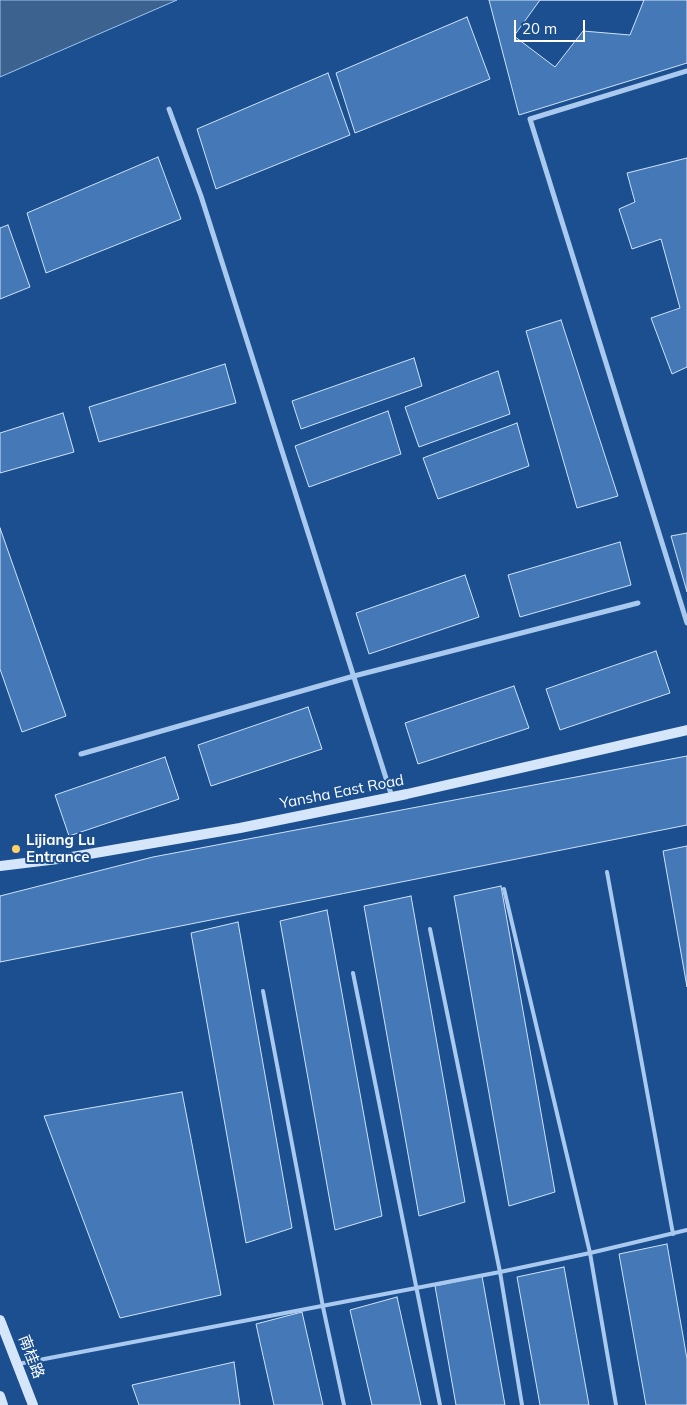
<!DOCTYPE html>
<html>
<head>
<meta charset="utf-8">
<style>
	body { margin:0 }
	#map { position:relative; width:687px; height:1405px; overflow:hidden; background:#1b4f8f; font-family:Mulish,sans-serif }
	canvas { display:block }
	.scale { position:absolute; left:514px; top:20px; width:71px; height:22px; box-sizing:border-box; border:2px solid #fff; border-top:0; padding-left:6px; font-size:15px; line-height:18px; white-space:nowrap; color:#fff; -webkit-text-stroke:4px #1b4f8f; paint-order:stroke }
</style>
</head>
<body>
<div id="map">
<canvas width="687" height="1405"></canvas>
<div class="scale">20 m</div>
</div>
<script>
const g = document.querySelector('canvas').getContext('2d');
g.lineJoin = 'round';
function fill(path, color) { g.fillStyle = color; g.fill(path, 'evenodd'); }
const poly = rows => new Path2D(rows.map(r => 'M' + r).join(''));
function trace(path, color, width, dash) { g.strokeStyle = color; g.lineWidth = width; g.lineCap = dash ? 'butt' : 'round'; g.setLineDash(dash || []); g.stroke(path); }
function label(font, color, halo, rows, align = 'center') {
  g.font = font + ' Mulish,"Noto Sans SC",sans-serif'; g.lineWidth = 4; g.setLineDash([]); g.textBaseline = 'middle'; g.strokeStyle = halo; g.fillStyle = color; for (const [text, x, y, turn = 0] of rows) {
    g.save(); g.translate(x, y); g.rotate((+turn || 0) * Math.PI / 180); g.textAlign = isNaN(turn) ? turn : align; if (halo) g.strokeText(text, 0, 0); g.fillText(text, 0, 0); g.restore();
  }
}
const water = poly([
	[0,0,177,0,0,77,0,0]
]);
const building = poly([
	[489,0,687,0,687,63,519,115,489,0],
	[540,0,644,0,630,35,583,31,555,67,514,36,540,0],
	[467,17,490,79,355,133,336,73,467,17],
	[328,73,350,135,216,189,197,129,328,73],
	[158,157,181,219,46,273,27,213,158,157],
	[687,158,687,367,672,374,651,318,680,308,661,239,632,249,619,209,635,202,627,173,687,158],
	[8,225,30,287,0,299,0,228,8,225],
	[561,320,618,496,577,508,526,331,561,320],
	[414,358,422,386,301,429,292,401,414,358],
	[225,364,236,403,99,442,89,407,225,364],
	[498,371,510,414,419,447,405,407,498,371],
	[388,411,401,454,309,487,295,446,388,411],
	[63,413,74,452,0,473,0,433,63,413],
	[517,423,529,466,438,499,423,458,517,423],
	[0,528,66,716,22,732,0,669,0,528],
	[687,533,687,592,671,536,687,533],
	[620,542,631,585,520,617,508,575,620,542],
	[465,575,479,617,369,654,356,613,465,575],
	[656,651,670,693,560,730,546,689,656,651],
	[514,686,529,728,418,764,405,723,514,686],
	[308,707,322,749,211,786,198,745,308,707],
	[687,756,687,825,0,962,0,896,153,857,687,756],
	[165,757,179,799,69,836,55,795,165,757],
	[687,846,687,987,663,851,687,846],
	[501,886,555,1192,509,1206,454,896,501,886],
	[411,896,465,1202,419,1216,364,906,411,896],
	[327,910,382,1216,335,1230,280,921,327,910],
	[238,922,292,1228,246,1243,191,933,238,922],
	[182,1092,221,1295,120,1318,44,1116,182,1092],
	[667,1244,687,1359,687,1405,646,1405,619,1254,667,1244],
	[564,1267,589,1405,540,1405,517,1277,564,1267],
	[482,1276,505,1405,456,1405,435,1286,482,1276],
	[397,1297,421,1405,372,1405,350,1310,397,1297],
	[302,1312,323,1405,274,1405,256,1324,302,1312],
	[234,1362,240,1405,139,1405,132,1385,234,1362]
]);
const lane = poly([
	[607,872,673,1234],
	[504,889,590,1253,616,1405],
	[430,929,500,1272,522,1405],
	[353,973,440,1405],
	[263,991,323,1307,344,1405],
	[18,1364,500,1272,590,1253,687,1230]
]);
const street = poly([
	[687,71,530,119,687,623],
	[169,109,201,196,392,797],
	[81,754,354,676,638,603]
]);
const secondary = poly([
	[0,866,66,858,240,828,407,794,687,730],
	[0,1320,33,1405],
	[0,1396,3,1405]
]);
const markers = [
	[16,849,5,"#ffd166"]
];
const streetNames = [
	["Yansha East Road",342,792,-11],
	["南桂路",31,1357,69]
];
const poiNames = [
	["Lijiang Lu",26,840],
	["Entrance",26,857]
];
fill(water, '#3c6290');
trace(water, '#9cc4f0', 1);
fill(building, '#4478b7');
trace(building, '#cfe3fa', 1);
trace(lane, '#a9c9ee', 4);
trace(street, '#a9c9ee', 5);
trace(secondary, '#d6e6fa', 10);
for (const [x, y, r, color] of markers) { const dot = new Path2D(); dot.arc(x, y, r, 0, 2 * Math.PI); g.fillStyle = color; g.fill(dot); trace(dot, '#1b4f8f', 2); }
label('15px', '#fff', '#1b4f8f', streetNames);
label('bold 15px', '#fff', '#1b4f8f', poiNames, 'left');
</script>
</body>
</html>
